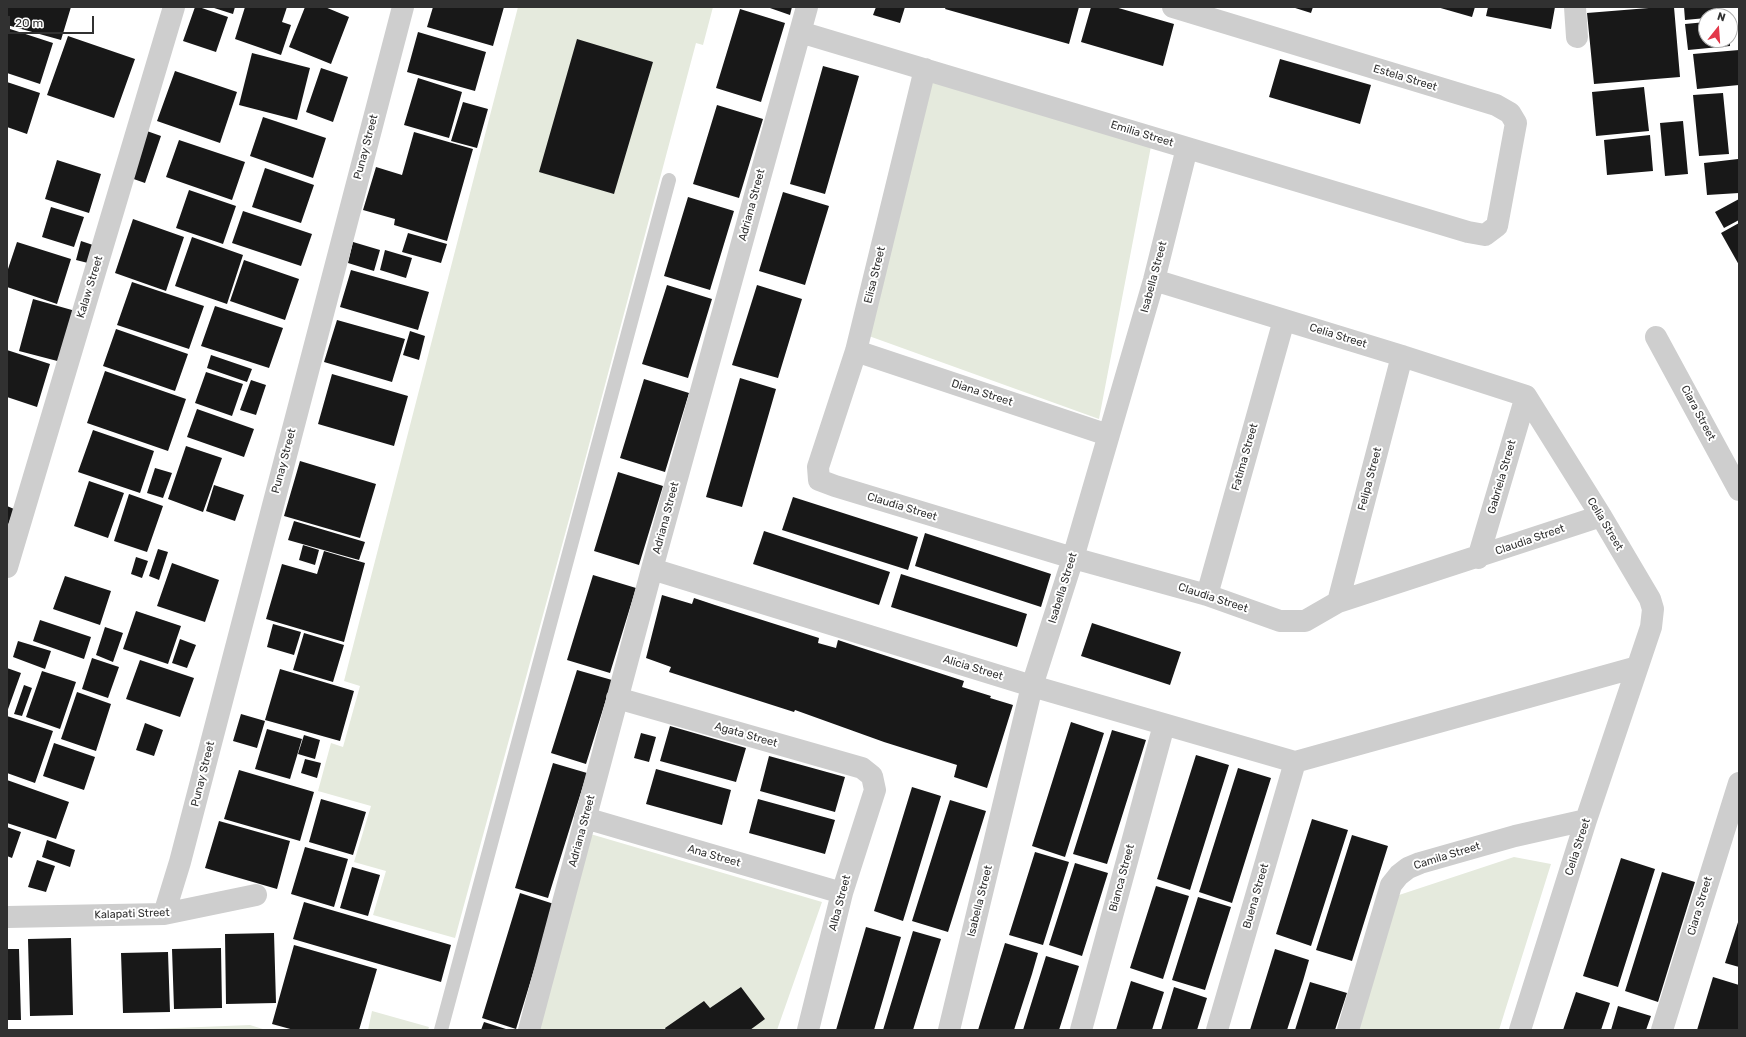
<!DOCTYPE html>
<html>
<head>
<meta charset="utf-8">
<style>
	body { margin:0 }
	#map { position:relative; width:1746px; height:1037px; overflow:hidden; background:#fff; font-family:Rubik,sans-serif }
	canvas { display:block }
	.frame { position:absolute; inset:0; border:8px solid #313131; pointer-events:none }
	.north { position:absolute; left:1698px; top:8px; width:40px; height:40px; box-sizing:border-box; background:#fff; border:1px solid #adadad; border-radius:50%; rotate:17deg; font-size:11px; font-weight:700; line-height:16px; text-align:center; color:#313131 }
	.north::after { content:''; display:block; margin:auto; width:14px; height:18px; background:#e3384a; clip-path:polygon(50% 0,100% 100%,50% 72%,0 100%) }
	.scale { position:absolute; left:8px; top:16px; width:86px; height:18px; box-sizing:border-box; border:2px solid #313131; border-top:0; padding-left:5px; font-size:12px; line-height:14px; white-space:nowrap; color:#313131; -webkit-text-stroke:3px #fff; paint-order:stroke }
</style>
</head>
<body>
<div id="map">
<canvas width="1746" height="1037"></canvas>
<div class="frame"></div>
<div class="north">N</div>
<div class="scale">20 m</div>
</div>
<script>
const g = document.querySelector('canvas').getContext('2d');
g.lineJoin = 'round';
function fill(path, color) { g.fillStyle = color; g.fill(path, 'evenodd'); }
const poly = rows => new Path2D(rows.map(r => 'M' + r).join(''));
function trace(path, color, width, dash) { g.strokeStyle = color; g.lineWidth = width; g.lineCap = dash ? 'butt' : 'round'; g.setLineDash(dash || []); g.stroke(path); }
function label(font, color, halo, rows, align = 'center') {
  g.font = font + ' Rubik,sans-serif'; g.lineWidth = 4; g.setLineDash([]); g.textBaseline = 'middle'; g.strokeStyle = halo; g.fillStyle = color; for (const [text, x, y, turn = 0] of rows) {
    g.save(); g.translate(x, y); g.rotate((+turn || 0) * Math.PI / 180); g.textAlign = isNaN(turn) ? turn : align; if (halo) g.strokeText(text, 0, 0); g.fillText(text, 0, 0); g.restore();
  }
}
const green = poly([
	[518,7,713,7,703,45,696,43,577,490,455,938,373,915,386,871,354,862,371,806,318,791,331,743,343,747,360,686,344,681],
	[919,64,1152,141,1099,419,855,331],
	[587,833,822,902,777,1030,538,1030],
	[1514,857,1551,864,1499,1030,1356,1030,1396,896],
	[372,1011,429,1027,428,1030,368,1030],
	[250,1025,266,1030,127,1030]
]);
const building = poly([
	[7,7,71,7,61,40,7,25],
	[195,7,199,7,228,17,216,52,183,41],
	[211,7,235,7,233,14],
	[245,7,287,7,282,22,291,25,281,55,235,39],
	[305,7,325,7,349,17,331,64,289,47],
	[433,7,504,7,493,46,427,27],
	[767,7,792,7,790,15],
	[876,7,905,7,900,23,873,15],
	[946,7,1079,7,1069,44,945,9],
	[1091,7,1115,7,1174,24,1163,66,1081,42],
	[1292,7,1313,7,1311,13],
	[1437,7,1475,7,1472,17],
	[1488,7,1555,7,1551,29,1486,16],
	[1661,7,1674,7,1680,77,1594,84,1587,13],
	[1684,7,1716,7,1717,16,1706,16,1706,18,1685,20],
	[740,9,785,23,761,102,716,88],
	[1706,22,1706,40,1730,40,1730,46,1688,50,1685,24],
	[7,28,53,43,40,84,7,73],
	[418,32,486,52,475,91,407,72],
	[68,36,135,59,114,118,47,95],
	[577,39,653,62,614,194,539,172],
	[1739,50,1739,85,1697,89,1693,54],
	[252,53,310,68,297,120,239,105],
	[1280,59,1371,85,1360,124,1269,97],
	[823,66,859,76,825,194,790,184],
	[321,68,348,77,333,122,306,112],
	[175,71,237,92,220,143,157,121],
	[418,78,462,92,449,138,404,125],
	[7,82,40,93,27,134,7,127],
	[1644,87,1649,131,1596,136,1592,92],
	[1723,93,1729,154,1699,156,1693,95],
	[463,102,488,109,477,148,451,141],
	[717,105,763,119,739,198,693,184],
	[263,117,326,138,313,178,250,156],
	[1683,121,1688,174,1665,176,1660,123],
	[144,130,161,136,145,183,128,177],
	[414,132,473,149,447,241,394,225,395,219,363,210,376,167,402,175],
	[1650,135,1653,171,1607,175,1604,140],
	[179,140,245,162,232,200,166,177],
	[1738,159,1739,193,1707,195,1704,163],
	[57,160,101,174,89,213,45,199],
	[265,168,314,185,301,223,252,207],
	[189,190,236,206,223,244,176,228],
	[783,192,829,206,805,285,759,271],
	[688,197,734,211,710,290,664,276],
	[1739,199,1739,220,1724,228,1715,212],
	[51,207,84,217,74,247,42,237],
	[243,211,312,234,301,266,232,243],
	[133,219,184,237,166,291,115,273],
	[1739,223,1739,265,1721,233],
	[408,233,447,244,441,263,402,252],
	[192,237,243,255,227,304,175,286],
	[81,241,93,245,88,263,76,260],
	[17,242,71,259,57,304,7,287,7,272],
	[353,242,380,250,374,271,348,263],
	[385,250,412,258,406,278,380,270],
	[244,260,299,279,285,320,230,301],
	[351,270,429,292,418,330,340,307],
	[132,282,204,306,189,349,117,325],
	[667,285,712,299,688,378,642,364],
	[757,285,802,299,778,378,732,365],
	[33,299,79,312,65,363,19,351],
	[215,306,283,328,269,368,201,346],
	[337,320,405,339,392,382,324,362],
	[116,329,188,354,175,391,103,366],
	[410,331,425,336,419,360,403,355],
	[7,350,50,364,37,407,7,397],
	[211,355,252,369,247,382,207,368],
	[105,371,186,399,168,451,87,423],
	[206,372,243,384,232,416,195,403],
	[332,374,408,396,394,446,318,424],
	[740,378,776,389,742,507,706,497],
	[644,379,689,393,665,472,620,458],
	[251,380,266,385,256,415,240,410],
	[197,409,254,429,244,457,187,437],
	[93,430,154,451,140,493,78,472],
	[186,446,222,458,203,512,168,499],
	[300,461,376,484,360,538,284,516],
	[155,468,172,473,163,498,147,493],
	[618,472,663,486,639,565,594,551],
	[89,481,124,493,108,538,74,526],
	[214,485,244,495,235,521,206,511],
	[129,494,163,506,147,552,114,541],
	[793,497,918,537,908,570,782,530],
	[7,506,14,509,7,528],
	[294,521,365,542,359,560,288,540],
	[764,531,890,572,879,605,753,564],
	[925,533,1051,574,1041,607,915,566],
	[303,545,319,550,315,565,299,560],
	[158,549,168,552,159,580,149,576],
	[324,551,365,563,344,642,266,619,282,564,317,574],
	[136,557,148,561,142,578,131,574],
	[172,563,219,580,205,622,157,606],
	[901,574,1027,614,1017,647,891,607],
	[593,575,636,588,610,673,567,660],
	[65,576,111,591,100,625,53,609],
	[662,595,692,604,694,598,715,605,819,638,818,643,836,648,838,640,859,647,964,681,962,687,991,696,990,698,1013,705,987,788,954,777,957,765,884,742,795,710,794,712,669,672,671,667,646,658],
	[136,611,181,626,168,664,123,649],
	[40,620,91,637,84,659,33,641],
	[1092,623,1181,652,1170,685,1081,656],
	[273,624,301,632,294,655,267,647],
	[105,627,123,633,113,662,96,655],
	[304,633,344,645,333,682,293,670],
	[180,639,196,645,187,668,172,663],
	[18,641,51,651,45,669,13,657],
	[92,658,119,667,108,698,82,689],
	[140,660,194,678,180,717,126,699],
	[7,668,21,673,7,712],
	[280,669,354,691,340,741,265,720],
	[577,670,612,680,586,764,551,753],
	[42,671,76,682,60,729,26,717],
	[24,685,32,688,22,716,14,714],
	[77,692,111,704,96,751,61,739],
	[241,714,265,721,257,748,233,741],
	[7,716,53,731,35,783,7,773],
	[1071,722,1104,733,1065,857,1032,846],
	[145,723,163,730,154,756,136,750],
	[670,726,746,748,736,782,660,761],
	[267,729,302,739,290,779,255,769],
	[1112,730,1146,740,1107,864,1073,854],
	[641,733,656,737,649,762,634,758],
	[304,735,320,740,315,759,298,754],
	[54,743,95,757,84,790,43,776],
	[1196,755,1229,765,1190,890,1157,879],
	[769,756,845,777,835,812,760,791],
	[305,759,321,763,317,778,301,773],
	[553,763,587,773,548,898,515,888],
	[1238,768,1271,778,1232,903,1199,892],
	[656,769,731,790,722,825,646,804],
	[239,770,314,792,300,841,224,819],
	[7,780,69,802,56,839,7,823],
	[912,787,941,796,903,921,874,911],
	[321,799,366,812,353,855,309,842],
	[758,799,835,820,825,854,749,833],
	[950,800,986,811,948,932,912,921],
	[1312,819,1348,830,1311,946,1276,934],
	[219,821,290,841,277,889,205,868],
	[7,827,21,832,12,858,7,856],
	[1352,835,1388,846,1352,961,1316,950],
	[47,840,75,850,70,867,42,857],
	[305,847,348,859,334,907,291,894],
	[1035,852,1069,862,1043,945,1009,935],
	[1621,858,1655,869,1618,987,1583,976],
	[37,860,55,866,46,892,28,887],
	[1075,863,1108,873,1082,956,1049,945],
	[352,867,380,875,368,916,340,908],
	[1662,872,1695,882,1658,1002,1625,991],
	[1156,886,1189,896,1163,979,1130,968],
	[520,893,554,904,516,1029,482,1018],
	[1198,897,1231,907,1205,990,1172,980],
	[304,902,451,945,441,982,293,939],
	[1739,919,1739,967,1725,963],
	[866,927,901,937,884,996,874,1030,836,1030],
	[913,931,941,939,913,1030,883,1030],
	[274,933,276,1003,226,1004,225,934],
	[71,938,73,1015,30,1016,28,939],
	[1005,943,1038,953,1032,974,1014,1030,978,1030],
	[294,945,377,969,359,1030,294,1030,272,1024],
	[221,948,222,1008,174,1009,172,949],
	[7,949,19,949,21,1020,7,1020],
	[1275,949,1309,960,1303,981,1287,1030,1250,1030],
	[168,952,170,1012,123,1013,121,953],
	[1046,956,1079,966,1066,1008,1059,1030,1023,1030],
	[1713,977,1739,985,1739,1030,1697,1030],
	[1131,981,1164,992,1152,1030,1116,1030],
	[1310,982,1347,993,1335,1030,1295,1030],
	[741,987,765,1019,750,1030,666,1030,665,1028,704,1001,710,1008],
	[1174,987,1207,998,1197,1030,1161,1030],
	[1576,992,1610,1003,1601,1030,1563,1030],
	[1618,1006,1651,1016,1646,1030,1611,1030],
	[484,1022,509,1030,481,1030]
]);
const lane = poly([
	[441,1030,669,180]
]);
const street = poly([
	[1575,7,1577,37],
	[800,32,1468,232,1485,235,1497,226,1516,123,1510,113,1496,105,1173,7],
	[925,69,856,351,818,467,819,480,835,486,1073,558,1207,595,1280,621,1305,621,1338,602,1601,516],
	[1154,280,1402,356,1526,396,1601,516,1650,599,1653,609,1651,627,1586,820,1520,1030],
	[1656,337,1739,490],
	[856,351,1108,435],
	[1478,558,1526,396],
	[7,567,174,7],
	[652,569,1032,686,1295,762],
	[1207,595,1284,320],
	[1338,602,1402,356],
	[617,698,862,768,872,776,875,790,842,893,808,1030],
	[1295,762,1637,667],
	[585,818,842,893],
	[164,914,180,862,403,7],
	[7,917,164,914,256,895],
	[529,1030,652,569,807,7],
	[949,1030,1032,686,1073,558,1154,280,1187,148],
	[1081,1030,1164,725],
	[1217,1030,1295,762],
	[1348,1030,1391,885,1399,875,1408,868,1420,863,1515,836,1586,820],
	[1662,1030,1739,783]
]);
const streetNames = [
	["Estela Street",1405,78,17],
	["Emilia Street",1142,134,17],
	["Punay Street",366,147,-75],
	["Adriana Street",752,205,-75],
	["Elisa Street",875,275,-76],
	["Isabella Street",1154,277,-75],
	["Kalaw Street",90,287,-73],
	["Celia Street",1338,336,17],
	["Diana Street",982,393,18],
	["Ciara Street",1698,413,62],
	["Fatima Street",1245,457,-74],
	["Punay Street",284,461,-75],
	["Gabriela Street",1502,477,-74],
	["Felipa Street",1370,479,-75],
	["Claudia Street",902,507,17],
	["Adriana Street",666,518,-75],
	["Celia Street",1605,524,59],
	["Claudia Street",1530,540,-19],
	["Isabella Street",1063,588,-73],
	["Claudia Street",1213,598,18],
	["Alicia Street",973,668,17],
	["Agata Street",746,735,16],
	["Punay Street",203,774,-76],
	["Adriana Street",582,831,-75],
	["Celia Street",1578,847,-72],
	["Ana Street",714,856,16],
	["Camila Street",1447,856,-17],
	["Bianca Street",1122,878,-75],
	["Buena Street",1256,896,-74],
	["Isabella Street",980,901,-76],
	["Alba Street",840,903,-75],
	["Ciara Street",1700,906,-73],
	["Kalapati Street",132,914,-2]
];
fill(green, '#e5eadd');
fill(building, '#181818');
trace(lane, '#cecece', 14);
trace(street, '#cecece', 22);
label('11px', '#313131', '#fff', streetNames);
</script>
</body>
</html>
